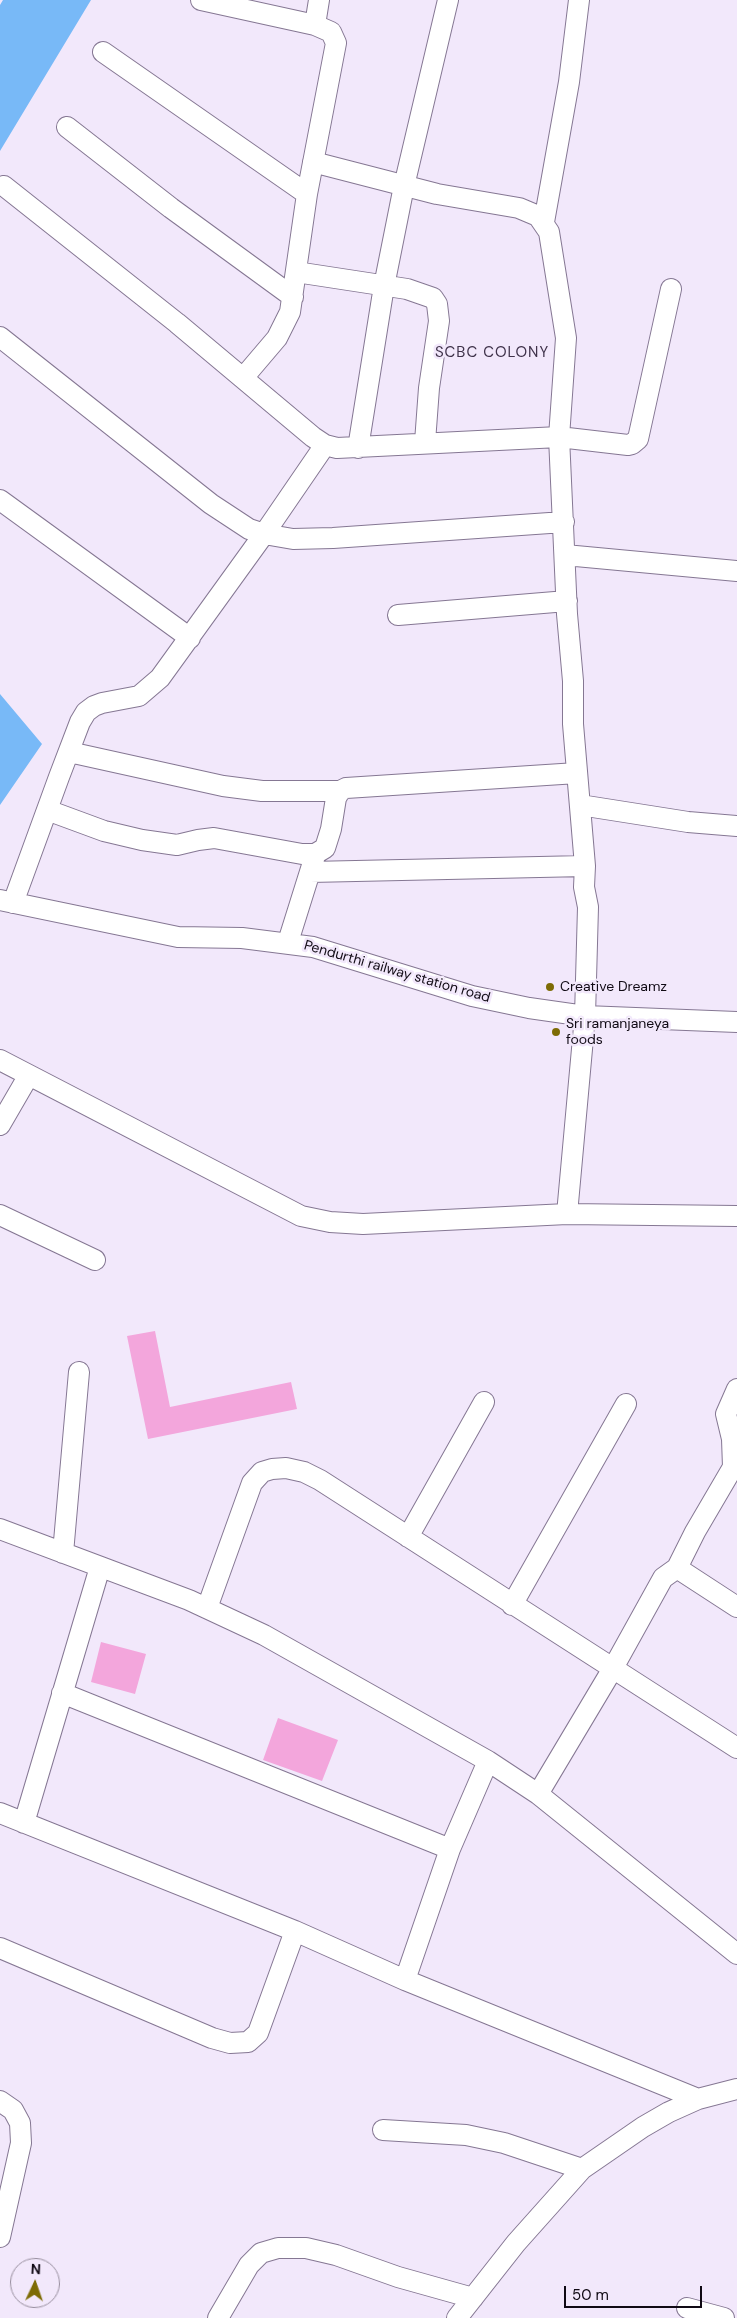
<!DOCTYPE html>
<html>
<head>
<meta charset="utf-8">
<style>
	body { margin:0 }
	#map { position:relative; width:737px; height:2318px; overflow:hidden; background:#f2e8fb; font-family:"DM Sans",sans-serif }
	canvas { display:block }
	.north { position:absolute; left:10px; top:2258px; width:50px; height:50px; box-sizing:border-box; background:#f2e8fb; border:1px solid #988f9f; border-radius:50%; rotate:3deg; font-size:14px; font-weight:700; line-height:20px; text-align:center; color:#100a14 }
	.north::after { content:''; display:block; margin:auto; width:18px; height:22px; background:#7d6b05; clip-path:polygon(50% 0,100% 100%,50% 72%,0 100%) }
	.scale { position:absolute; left:564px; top:2286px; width:138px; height:22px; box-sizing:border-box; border:2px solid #100a14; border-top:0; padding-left:6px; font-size:15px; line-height:18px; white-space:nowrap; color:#100a14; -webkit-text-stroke:4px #f2e8fb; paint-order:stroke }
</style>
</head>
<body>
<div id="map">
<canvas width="737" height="2318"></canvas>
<div class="north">N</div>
<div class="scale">50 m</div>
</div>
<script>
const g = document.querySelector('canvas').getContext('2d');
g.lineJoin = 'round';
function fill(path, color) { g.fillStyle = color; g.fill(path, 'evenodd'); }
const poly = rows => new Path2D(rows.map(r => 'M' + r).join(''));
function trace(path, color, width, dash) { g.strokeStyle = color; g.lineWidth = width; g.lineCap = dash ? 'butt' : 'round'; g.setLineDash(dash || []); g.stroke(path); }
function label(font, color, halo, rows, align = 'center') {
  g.font = font + ' "DM Sans",sans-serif'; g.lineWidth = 5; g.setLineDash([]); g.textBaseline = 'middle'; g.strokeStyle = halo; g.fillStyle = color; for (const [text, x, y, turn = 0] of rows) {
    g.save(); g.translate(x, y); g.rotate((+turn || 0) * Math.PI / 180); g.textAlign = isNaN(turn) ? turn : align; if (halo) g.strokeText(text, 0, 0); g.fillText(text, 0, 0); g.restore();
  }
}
const water = poly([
	[3,0,91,0,0,151,0,5],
	[0,694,42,744,0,805]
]);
const building = poly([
	[155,1331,170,1407,291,1382,297,1409,148,1439,127,1336],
	[101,1642,146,1654,135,1694,91,1682],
	[278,1718,338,1740,322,1781,263,1760]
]);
const minor = poly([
	[201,0,315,25,331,32,336,43,307,194,290,312,277,338,243,378],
	[315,25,319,0],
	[103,52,307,194],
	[67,127,171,208,293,297],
	[313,162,437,194,519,208,538,216,549,232,566,338,559,437,567,614,573,681,573,724,585,866,584,887,588,907,585,1016,567,1214],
	[4,186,177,323,313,437,325,445,337,448,559,437,628,445,632,444,638,439,671,289],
	[544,222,569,82,579,0],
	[296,272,407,289,433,298,437,304,439,321,429,388,425,442],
	[0,337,211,504,249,529,264,534,293,539,333,538,564,522],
	[358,448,384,286,404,186,448,0],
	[0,500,190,638],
	[565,555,737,571],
	[398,615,567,601],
	[69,752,223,786,262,791,340,791],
	[580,805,688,822,737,826],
	[47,810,104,831,142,840,177,845,198,840,214,838,302,854,315,854,325,848,331,829,336,798,340,791,346,788,577,773],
	[310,872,585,866],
	[0,900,178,937,242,938,313,947,472,996,529,1008,585,1016,737,1022],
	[13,903,59,777,80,722,86,712,94,706,102,703,139,696,160,678,264,534,325,445],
	[288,942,314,859],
	[0,1060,301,1216,330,1222,363,1224,567,1214,737,1216],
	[0,1125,29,1075],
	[0,1215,95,1260],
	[0,1529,189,1600,264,1635,488,1761,538,1794,737,1954],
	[408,1537,484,1402],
	[63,1553,79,1372],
	[677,1568,737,1607],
	[512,1605,626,1404],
	[207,1608,252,1483,262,1472,272,1469,286,1468,304,1472,320,1480,737,1748],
	[62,1693,450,1849],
	[538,1794,612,1670,663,1578,677,1568,695,1532,733,1467,732,1439,726,1414,737,1389],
	[0,1813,295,1931,405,1980,450,1849,488,1761],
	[24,1823,100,1567],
	[0,1948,212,2038,230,2043,248,2042,258,2033,295,1931],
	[405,1980,698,2099],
	[0,2101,13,2110,20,2123,21,2143,0,2237],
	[383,2130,466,2135,504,2143,582,2169],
	[687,2308,724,2318],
	[218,2318,249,2265,261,2253,278,2248,306,2248,336,2255,398,2277,473,2298],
	[457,2318,516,2243,582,2169,643,2127,669,2112,698,2099,737,2089]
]);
const markers = [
	[550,987,5,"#7d6b05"],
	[556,1032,5,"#7d6b05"]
];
const streetNames = [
	["Pendurthi railway station road",397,972,16]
];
const poiNames = [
	["Creative Dreamz",560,987],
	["Sri ramanjaneya",566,1024],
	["foods",566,1040]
];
const neighbourhoodNames = [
	["SCBC COLONY",492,353]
];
fill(water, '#78b9f7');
fill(building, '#f3a6dc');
trace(minor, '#857793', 22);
trace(minor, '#fff', 20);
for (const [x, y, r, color] of markers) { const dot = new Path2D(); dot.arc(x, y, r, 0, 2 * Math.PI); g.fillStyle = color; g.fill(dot); trace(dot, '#f2e8fb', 2); }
label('14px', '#100a14', '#f2e8fb', streetNames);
label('14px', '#100a14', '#f2e8fb', poiNames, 'left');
g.letterSpacing = '1px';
label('15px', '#3f324a', '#f2e8fb', neighbourhoodNames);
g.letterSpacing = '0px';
</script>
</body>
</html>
